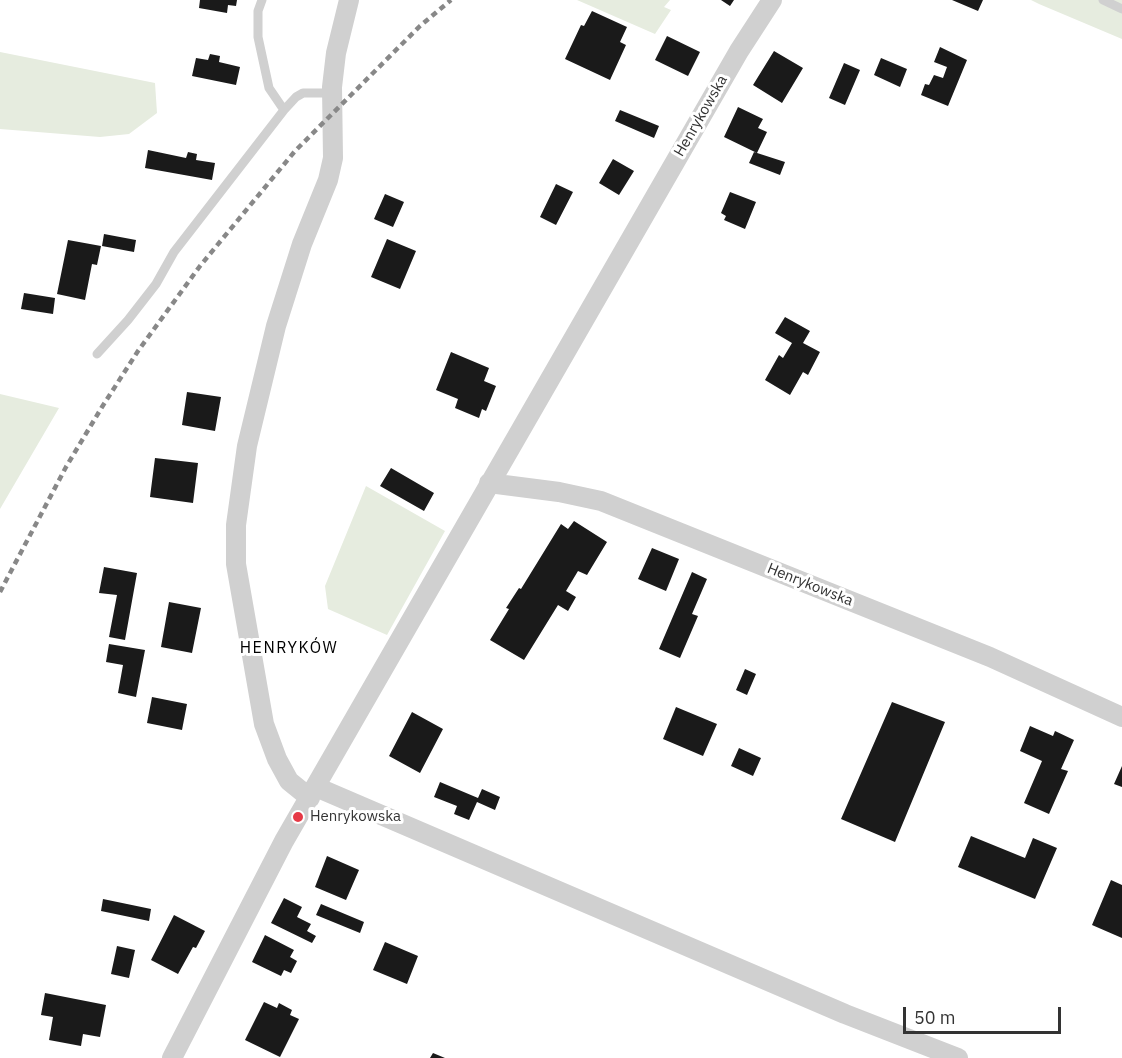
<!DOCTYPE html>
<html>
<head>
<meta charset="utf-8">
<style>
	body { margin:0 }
	#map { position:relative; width:1122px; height:1058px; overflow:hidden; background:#fff; font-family:"IBM Plex Sans",sans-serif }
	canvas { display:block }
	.scale { position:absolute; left:903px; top:1007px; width:158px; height:27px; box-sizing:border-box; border:3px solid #333; border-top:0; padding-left:8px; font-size:18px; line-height:21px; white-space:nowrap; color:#333; -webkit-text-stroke:4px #fff; paint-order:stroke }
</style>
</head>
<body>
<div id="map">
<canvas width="1122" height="1058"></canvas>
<div class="scale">50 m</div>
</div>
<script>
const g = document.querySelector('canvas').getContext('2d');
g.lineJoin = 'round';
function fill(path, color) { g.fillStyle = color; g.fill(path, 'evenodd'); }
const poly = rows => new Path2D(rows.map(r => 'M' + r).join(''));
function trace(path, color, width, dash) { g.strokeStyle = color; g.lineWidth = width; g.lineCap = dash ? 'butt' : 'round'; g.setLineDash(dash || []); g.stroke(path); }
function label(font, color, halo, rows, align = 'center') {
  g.font = font + ' "IBM Plex Sans",sans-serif'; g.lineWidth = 6; g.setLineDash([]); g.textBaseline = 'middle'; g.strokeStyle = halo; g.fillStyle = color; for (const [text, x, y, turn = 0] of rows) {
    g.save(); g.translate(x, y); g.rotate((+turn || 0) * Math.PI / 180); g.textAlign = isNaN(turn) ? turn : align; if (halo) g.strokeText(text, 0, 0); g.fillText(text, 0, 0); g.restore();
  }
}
const green = poly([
	[577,0,670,0,664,7,671,10,655,34],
	[1031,0,1122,0,1122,39,1039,4],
	[0,52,155,83,157,113,129,134,100,137,0,129],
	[0,394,59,408,0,509],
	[366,486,445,531,387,635,328,609,325,586]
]);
const building = poly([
	[200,0,237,0,236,6,228,5,227,13,199,8],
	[721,0,734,0,730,6],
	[952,0,983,0,978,11],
	[592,11,627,27,620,42,626,45,610,80,565,59,581,25,584,26],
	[667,36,700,52,688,76,655,60],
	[940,47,967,60,948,106,921,95,925,84,929,85,934,75,943,78,947,67,934,62],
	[774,51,803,68,782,103,753,85],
	[210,54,220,56,219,62,240,67,236,85,192,76,196,58,208,60],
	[881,58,907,69,900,87,874,75],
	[844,63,860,70,845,105,829,98],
	[738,107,763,119,758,128,767,132,757,153,724,137],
	[620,110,659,126,654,138,615,121],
	[148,150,186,158,188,152,197,154,196,160,215,163,212,180,145,168],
	[754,152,785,162,780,175,749,163],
	[613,159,634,171,619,195,599,183],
	[556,184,573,192,556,225,540,217],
	[730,192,756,202,745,229,724,220,726,216,721,213],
	[385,194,404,202,393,227,374,219],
	[104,234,136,240,134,252,102,246],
	[387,239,416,251,400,289,371,277],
	[68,240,101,246,97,265,92,264,85,300,57,294],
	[24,293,55,298,53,314,21,309],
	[785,317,810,331,803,343,820,352,808,375,803,372,790,395,765,380,779,355,783,358,792,343,775,333],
	[451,352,489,368,484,381,496,386,486,411,482,409,479,418,455,408,458,399,436,390],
	[187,392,221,397,215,431,182,425],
	[155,458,198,463,193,503,150,497],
	[391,468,434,493,424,511,380,486],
	[574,521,607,542,587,575,578,571,566,591,576,597,568,611,558,605,524,660,490,640,509,609,506,608,519,588,521,589,561,524,568,529],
	[652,548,679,559,666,591,638,579],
	[104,567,137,573,125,640,109,637,117,595,99,593],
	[692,572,707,579,692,614,698,616,680,658,659,649],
	[169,602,201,608,192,653,161,647],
	[109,644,145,650,136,697,118,693,123,665,106,662],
	[745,669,756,674,747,695,736,690],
	[152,697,187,704,182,730,147,723],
	[892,702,945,722,895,842,841,819],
	[676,707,717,724,703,756,663,739],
	[412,712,443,729,420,773,389,756],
	[1030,726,1053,736,1055,731,1074,740,1061,769,1068,771,1049,814,1024,803,1042,761,1020,751],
	[739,748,761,758,753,776,731,766],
	[1122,766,1122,787,1114,784],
	[440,782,478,798,482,789,500,797,495,810,477,802,469,820,454,814,457,806,434,797],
	[971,836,1025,858,1033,838,1057,848,1035,899,958,867],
	[327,856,359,870,346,900,315,887],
	[1111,880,1122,885,1122,938,1092,925],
	[284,898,302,907,297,917,311,924,307,931,316,936,312,943,271,923],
	[103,899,151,909,149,921,101,911],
	[321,904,364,922,360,933,316,915],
	[174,915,205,931,196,948,193,947,178,974,151,960],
	[265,935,294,950,290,957,297,961,291,973,284,970,281,976,252,962],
	[385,942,418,956,407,984,373,970],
	[117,946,135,950,129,978,111,974],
	[45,993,106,1005,100,1037,83,1034,81,1046,49,1040,53,1017,41,1015],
	[264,1002,277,1008,279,1003,292,1010,290,1015,299,1019,280,1057,245,1040],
	[433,1053,445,1058,430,1058]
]);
const lane = poly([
	[262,0,258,11,258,37,269,88,284,110],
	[1103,0,1122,9],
	[97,354,128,320,156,284,174,252,284,110,296,97,303,93,332,93]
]);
const street = poly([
	[489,483,559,492,601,501,990,657,1122,717],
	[316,787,845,1014,958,1058],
	[310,798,289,781,277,759,264,724,236,564,236,525,247,446,276,326,302,244,328,180,333,158,332,87,336,53,349,0],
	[172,1058,284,841,739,51,772,0]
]);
const rail = poly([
	[0,592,66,467,102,407,138,351,200,266,295,151,420,26,451,0]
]);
const markers = [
	[298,817,6,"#e63946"]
];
const streetNames = [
	["Henrykowska",701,116,-60],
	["Henrykowska",810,585,22]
];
const poiNames = [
	["Henrykowska",310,817]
];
const neighbourhoodNames = [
	["HENRYKÓW",289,648]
];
fill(green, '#e6ecdf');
fill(building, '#1a1a1a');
trace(lane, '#d0d0d0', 9);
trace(street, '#d0d0d0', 20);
trace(rail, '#888', 4.5, [6, 4.5]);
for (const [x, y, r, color] of markers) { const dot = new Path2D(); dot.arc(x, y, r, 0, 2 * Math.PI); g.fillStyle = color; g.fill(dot); trace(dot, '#fff', 2); }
label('15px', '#333', '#fff', streetNames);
label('15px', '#333', '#fff', poiNames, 'left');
g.letterSpacing = '1.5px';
label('16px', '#000', '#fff', neighbourhoodNames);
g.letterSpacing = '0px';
</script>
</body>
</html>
